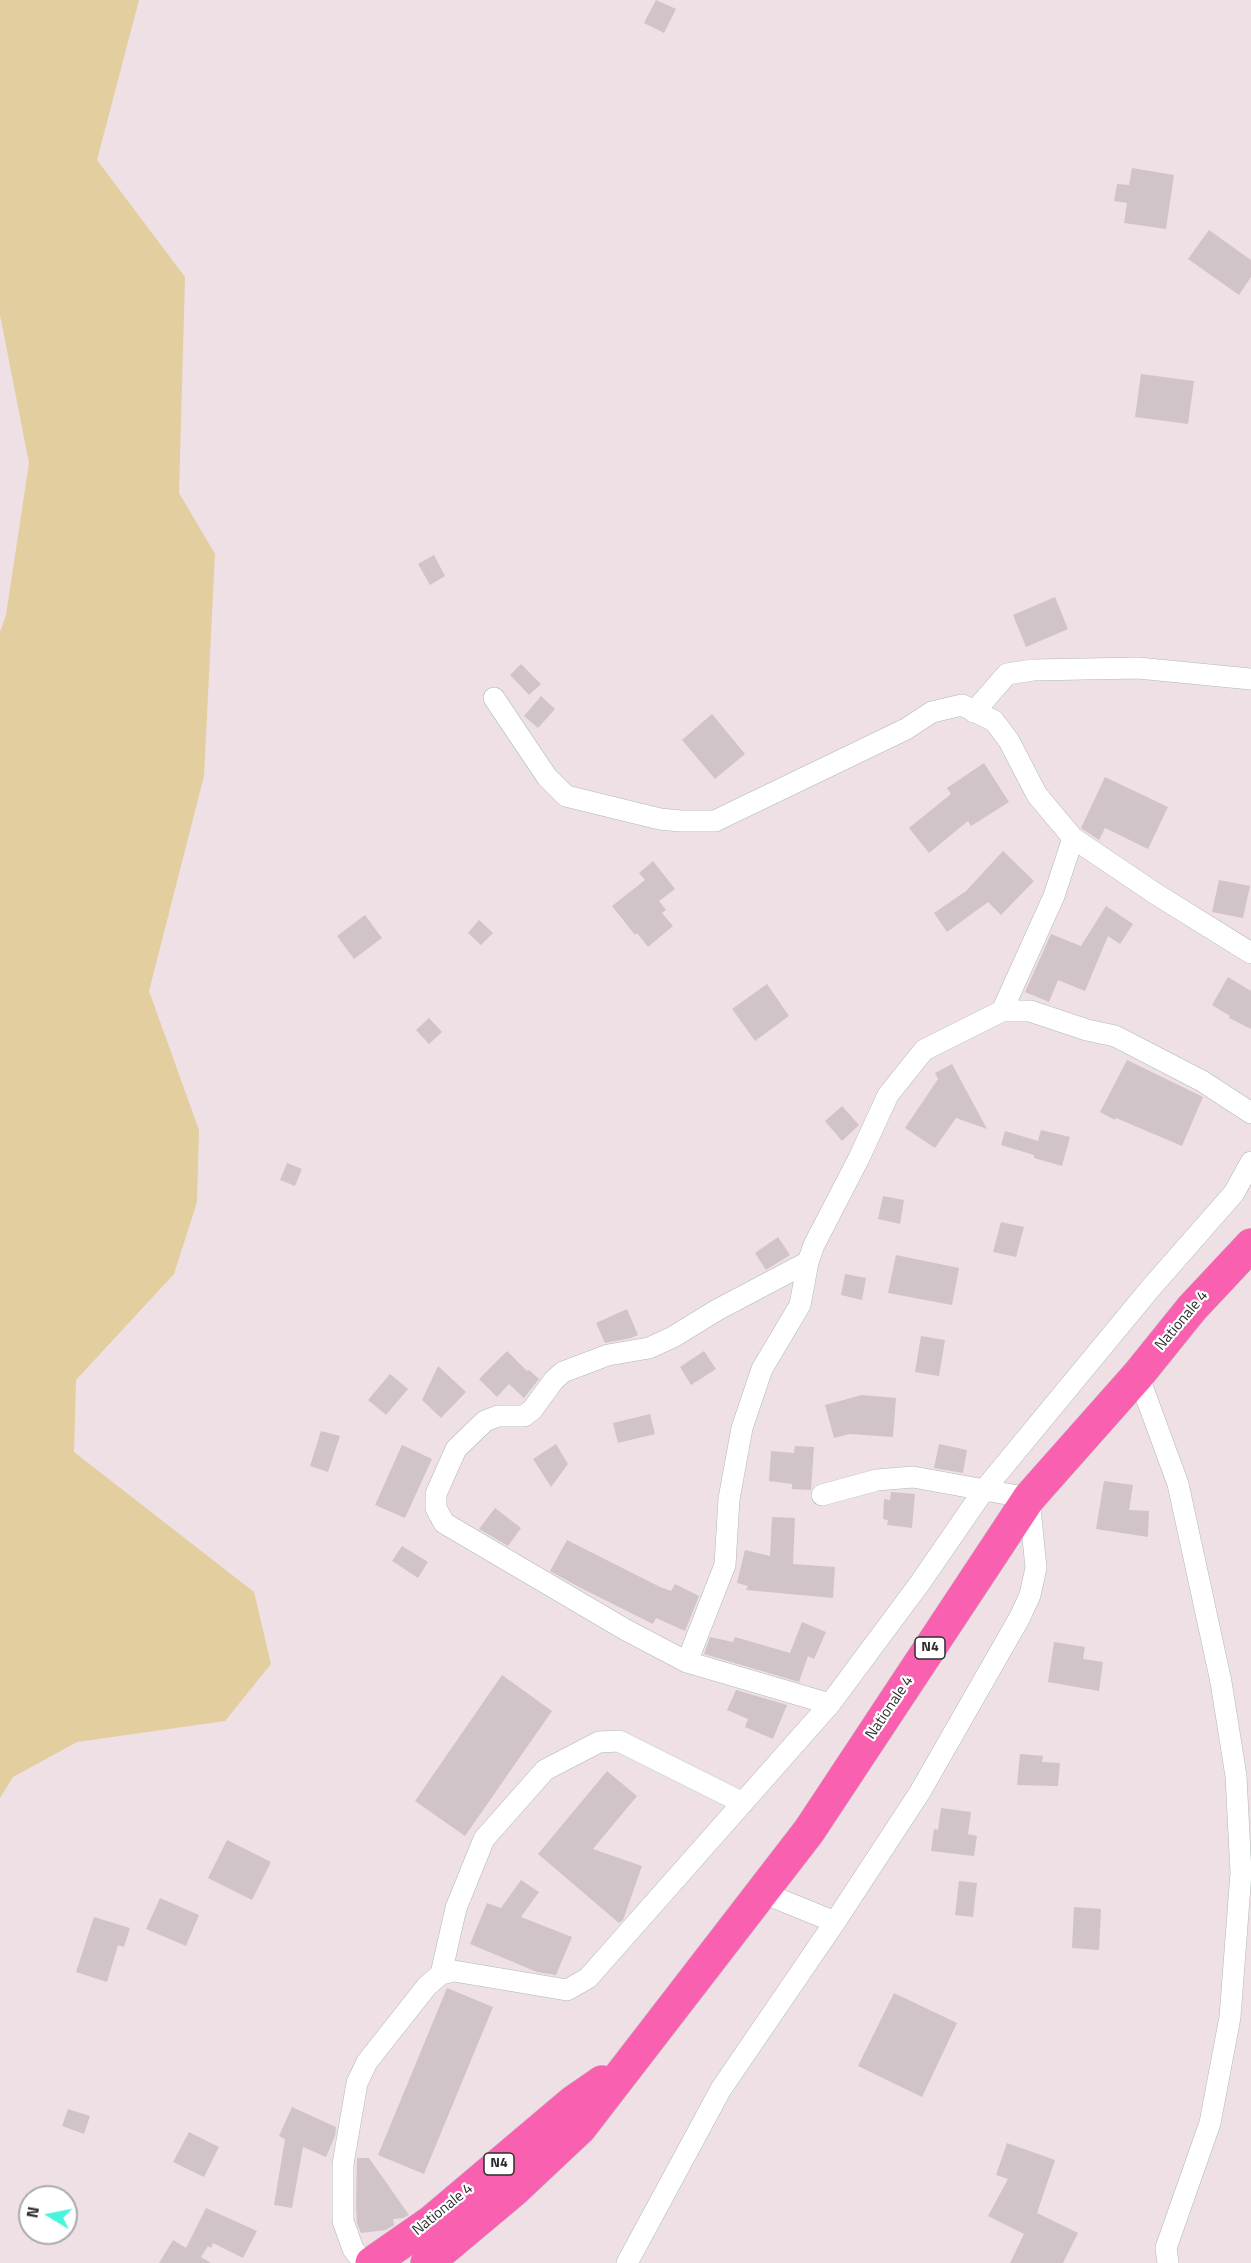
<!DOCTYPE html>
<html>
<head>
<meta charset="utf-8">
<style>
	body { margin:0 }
	#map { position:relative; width:1251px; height:2263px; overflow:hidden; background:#eee0e5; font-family:"Titillium Web",sans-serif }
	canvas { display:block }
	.north { position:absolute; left:18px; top:2185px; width:60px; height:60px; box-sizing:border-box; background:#fff; border:2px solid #ababab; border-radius:50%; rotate:280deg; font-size:16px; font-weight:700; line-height:24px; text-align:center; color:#2d2d2d }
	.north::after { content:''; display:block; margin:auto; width:21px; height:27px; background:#47f4dc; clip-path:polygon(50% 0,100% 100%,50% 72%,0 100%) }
</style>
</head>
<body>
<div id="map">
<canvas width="1251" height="2263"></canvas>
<div class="north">N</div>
</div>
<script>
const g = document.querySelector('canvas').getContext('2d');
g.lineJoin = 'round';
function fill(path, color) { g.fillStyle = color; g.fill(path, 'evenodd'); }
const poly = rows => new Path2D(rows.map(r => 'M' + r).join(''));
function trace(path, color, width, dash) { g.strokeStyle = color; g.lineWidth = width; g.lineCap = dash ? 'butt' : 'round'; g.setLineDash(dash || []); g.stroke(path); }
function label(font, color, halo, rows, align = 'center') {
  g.font = font + ' "Titillium Web",sans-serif'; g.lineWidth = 4.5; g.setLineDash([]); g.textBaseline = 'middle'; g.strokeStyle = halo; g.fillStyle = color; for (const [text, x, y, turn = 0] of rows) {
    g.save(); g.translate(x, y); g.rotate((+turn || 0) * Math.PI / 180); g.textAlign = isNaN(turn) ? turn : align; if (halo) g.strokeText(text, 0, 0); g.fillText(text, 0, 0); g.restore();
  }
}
const green = poly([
	[0,0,139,0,97,160,185,277,179,493,215,554,204,776,149,991,199,1130,197,1202,174,1274,76,1380,74,1452,254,1592,271,1664,225,1721,77,1742,13,1777,0,1798,0,632,6,615,29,463,0,315]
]);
const building = poly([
	[656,0,676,9,664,33,644,23],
	[1132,168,1174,175,1166,229,1124,223,1127,203,1114,201,1117,184,1129,185],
	[1209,230,1251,260,1251,277,1239,295,1188,259],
	[1141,374,1194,381,1188,424,1135,417],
	[434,555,445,576,430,585,418,564],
	[1055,597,1068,629,1026,647,1013,615],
	[521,664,541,684,529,695,510,675],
	[541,696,555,709,538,728,524,716],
	[712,714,745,754,715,779,682,740],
	[984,763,1009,802,971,826,968,821,929,853,909,828,951,794,947,788],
	[1105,777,1168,807,1148,849,1105,828,1099,840,1081,828],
	[1003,851,1034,881,1001,915,988,902,947,932,934,913,966,891],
	[653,861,675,889,659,901,666,910,662,913,673,926,648,947,637,933,635,935,612,906,645,880,639,873],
	[1219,880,1250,886,1243,918,1212,912],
	[1106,906,1133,924,1120,944,1108,936,1085,991,1058,980,1049,1002,1025,992,1051,934,1081,946],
	[365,915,382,938,354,959,337,936],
	[479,920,493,933,481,945,468,933],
	[1228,977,1251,991,1251,1029,1229,1018,1230,1016,1212,1005],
	[767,984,789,1016,755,1041,732,1009],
	[429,1018,442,1032,429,1044,416,1030],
	[1127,1060,1203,1097,1182,1146,1116,1118,1115,1120,1100,1112],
	[952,1064,987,1129,956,1118,935,1148,905,1128,938,1079,935,1073],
	[842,1106,859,1125,842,1141,825,1121],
	[1041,1130,1070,1137,1062,1166,1034,1158,1034,1155,1001,1145,1005,1131,1038,1141],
	[287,1163,302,1169,295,1186,280,1180],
	[883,1196,904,1200,900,1224,878,1219],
	[1001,1222,1024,1227,1016,1257,993,1252],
	[778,1237,790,1255,766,1270,755,1253],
	[896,1255,959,1268,952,1305,888,1293],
	[845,1274,866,1278,862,1300,841,1295],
	[627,1309,638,1335,631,1338,605,1343,596,1323],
	[921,1336,945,1340,939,1376,915,1372],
	[507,1351,527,1371,529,1370,539,1379,524,1398,509,1384,497,1397,479,1379],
	[704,1351,716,1369,691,1385,680,1367],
	[438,1366,466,1392,441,1418,422,1400],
	[390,1374,408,1389,386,1415,368,1400],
	[862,1395,896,1398,893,1437,849,1434,834,1438,825,1405],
	[650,1414,655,1434,618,1443,613,1423],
	[321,1431,340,1436,328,1472,310,1466],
	[556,1444,568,1464,551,1487,533,1459],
	[939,1444,967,1450,963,1473,934,1468],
	[402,1445,432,1459,405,1518,375,1505],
	[795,1446,814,1447,811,1490,792,1489,792,1484,769,1481,771,1451,794,1453],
	[1104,1481,1133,1485,1129,1510,1149,1511,1148,1537,1096,1529],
	[891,1492,915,1494,912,1528,887,1525,888,1520,883,1519,884,1499,890,1500],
	[495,1508,521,1528,508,1546,479,1529],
	[772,1517,795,1518,793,1564,835,1567,833,1598,746,1590,748,1586,737,1583,745,1550,770,1556],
	[567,1540,660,1587,671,1591,675,1584,699,1596,685,1631,656,1618,653,1624,579,1587,550,1571],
	[402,1546,428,1562,418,1578,392,1561],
	[802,1622,826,1632,814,1659,808,1656,799,1682,704,1654,710,1637,733,1642,735,1637,790,1653],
	[1054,1642,1085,1647,1083,1659,1103,1662,1099,1691,1048,1682],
	[502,1675,552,1711,465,1836,415,1801],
	[736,1690,787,1705,773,1739,745,1727,748,1719,727,1710],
	[1020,1754,1043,1756,1042,1762,1060,1763,1058,1786,1017,1785],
	[607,1771,637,1796,593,1849,642,1866,623,1920,619,1923,538,1854],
	[941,1808,971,1812,968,1834,977,1836,974,1856,931,1851,934,1829,938,1830],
	[227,1840,271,1862,252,1900,208,1878],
	[521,1880,539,1892,521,1917,572,1937,556,1975,537,1972,470,1944,487,1903,501,1908],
	[959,1881,977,1883,973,1917,955,1915],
	[160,1898,199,1915,186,1946,146,1929],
	[1074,1907,1101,1909,1099,1950,1072,1948],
	[94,1917,130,1928,124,1947,118,1945,107,1982,76,1972],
	[447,1988,493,2007,424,2174,378,2155],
	[894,1993,957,2023,922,2097,858,2066],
	[292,2107,336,2127,335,2136,326,2157,303,2147,292,2208,274,2205,285,2139,279,2136],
	[68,2109,90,2116,84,2134,62,2126],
	[189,2132,219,2147,204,2177,173,2162],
	[1007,2143,1055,2160,1037,2213,1078,2233,1063,2263,1010,2263,1024,2234,988,2216,1008,2179,996,2175],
	[357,2158,369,2158,409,2215,403,2218,393,2219,394,2225,386,2230,361,2233,357,2223,356,2205],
	[206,2208,257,2231,243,2258,213,2243,211,2248,208,2246,201,2257,211,2263,159,2263,173,2240,186,2248]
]);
const street = poly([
	[494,698,547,777,566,796,660,819,681,821,715,821,906,729,932,712,962,705,994,721,1009,741,1037,795,1073,838,1156,894,1251,953],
	[974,712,1007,674,1033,670,1138,668,1251,679],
	[1002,1011,1054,896,1073,838],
	[808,1262,717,1310,673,1337,649,1348,608,1355,563,1372,554,1380,532,1410,524,1416,498,1416,485,1421,456,1449,436,1494,436,1508,444,1523,626,1630,687,1662,830,1704],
	[1138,1375,1178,1484,1221,1682,1236,1776,1241,1873,1230,2017,1210,2123,1166,2248,1168,2263],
	[687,1662,725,1565,729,1499,742,1428,762,1369,800,1305,808,1262,814,1245,859,1158,888,1095,924,1050,1002,1011,1030,1011,1087,1030,1115,1036,1202,1081,1251,1113],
	[761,1892,835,1922],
	[441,1974,456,1908,484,1839,545,1770,599,1742,619,1741,743,1803],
	[364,2263,353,2249,343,2221,343,2164,357,2083,367,2062,427,1986,441,1974,454,1971,567,1990,588,1978,830,1704,920,1583,984,1490,1149,1290,1234,1193,1251,1162],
	[627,2263,721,2089,835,1922,920,1792,1020,1617,1030,1595,1036,1568,1029,1498,913,1477,877,1480,822,1495]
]);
const highway = poly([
	[372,2263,431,2222,573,2102,602,2082],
	[427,2263,514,2190,580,2128,809,1831,1029,1498,1138,1375,1192,1308,1251,1245]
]);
const shields = [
	[930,1648,30],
	[499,2164,30]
];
const shieldNames = [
	["N4",930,1648],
	["N4",499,2164]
];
const streetNames = [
	["Nationale 4",1182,1321,-50],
	["Nationale 4",890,1708,-56],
	["Nationale 4",443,2210,-39]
];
fill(green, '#e2ce9f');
fill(building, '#d1c4c8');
trace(street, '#adb9b7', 22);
trace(highway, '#c4c4c4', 34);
trace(street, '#fff', 21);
trace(highway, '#f960af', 33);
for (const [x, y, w] of shields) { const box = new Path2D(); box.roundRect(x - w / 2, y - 11, w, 22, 4.5); g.fillStyle = '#fff'; g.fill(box); trace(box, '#2d2d2d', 1.5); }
label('bold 14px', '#2d2d2d', null, shieldNames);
label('15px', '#2d2d2d', '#fff', streetNames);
</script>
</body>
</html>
